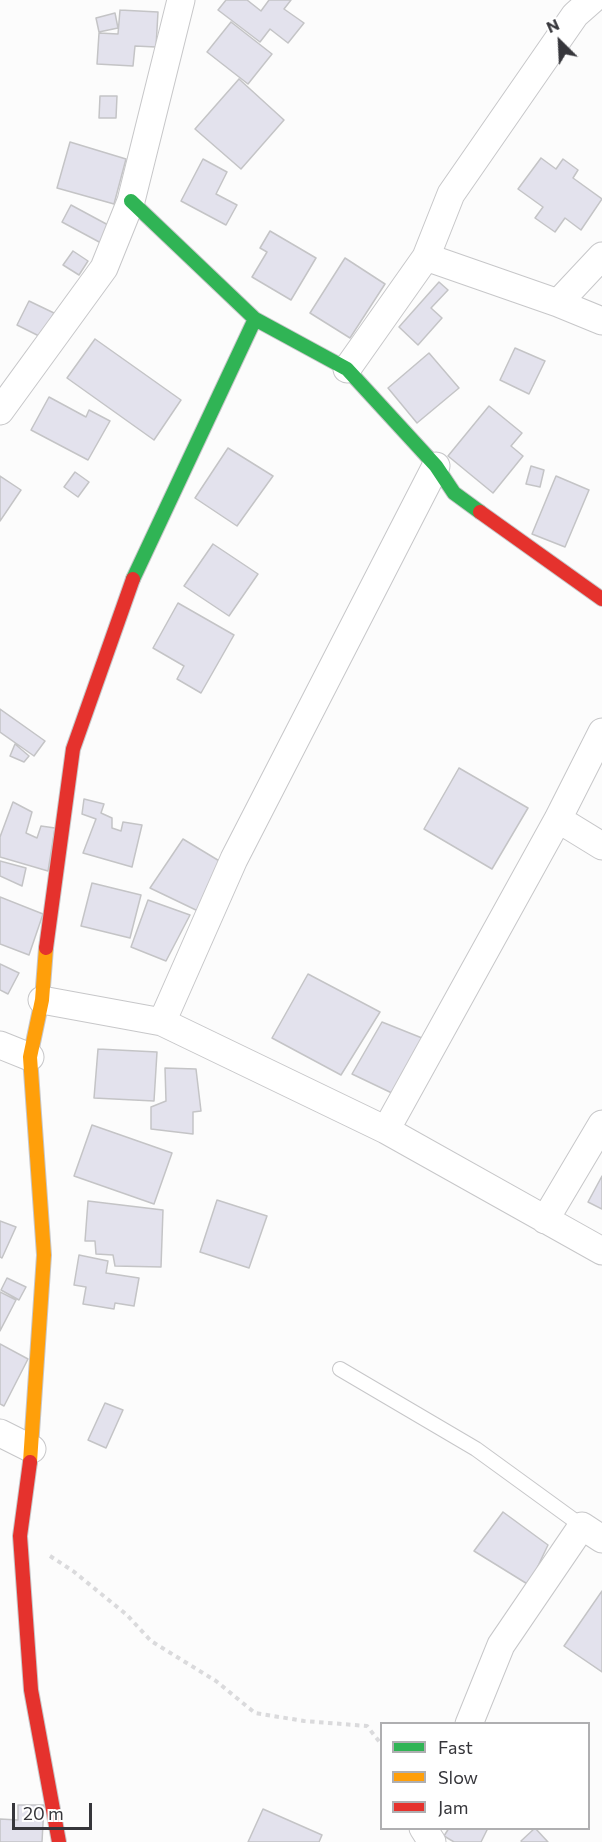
<!DOCTYPE html>
<html>
<head>
<meta charset="utf-8">
<style>
	body { margin:0 }
	#map { position:relative; width:602px; height:1842px; overflow:hidden; background:#fcfcfc; font-family:Commissioner,sans-serif }
	canvas { display:block }
	.legend { position:absolute; left:380px; top:1722px; width:210px; height:108px; box-sizing:border-box; background:#fff; border:2px solid #afafb1; margin:0; padding:8px 10px; list-style:none; font-size:18px; color:#36363b }
	.legend li { display:flex; align-items:center; gap:12px; height:30px }
	.legend b { width:30px; border:2px solid #afafb1 }
	.north { position:absolute; left:530px; top:12px; width:60px; height:60px; -webkit-text-stroke:4px #fff; paint-order:stroke; rotate:336deg; font-size:16px; font-weight:700; line-height:24px; text-align:center; color:#36363b }
	.north::after { content:''; display:block; margin:auto; width:21px; height:27px; background:#36363b; clip-path:polygon(50% 0,100% 100%,50% 72%,0 100%) }
	.scale { position:absolute; left:12px; top:1803px; width:80px; height:27px; box-sizing:border-box; border:3px solid #36363b; border-top:0; padding-left:8px; font-size:18px; line-height:21px; white-space:nowrap; color:#36363b; -webkit-text-stroke:4px #fff; paint-order:stroke }
</style>
</head>
<body>
<div id="map">
<canvas width="602" height="1842"></canvas>
<ul class="legend">
<li><b style="height:8px;background:#30b455"></b>Fast</li>
<li><b style="height:8px;background:#ff9f0a"></b>Slow</li>
<li><b style="height:8px;background:#e5322d"></b>Jam</li>
</ul>
<div class="north">N</div>
<div class="scale">20 m</div>
</div>
<script>
const g = document.querySelector('canvas').getContext('2d');
g.lineJoin = 'round';
function fill(path, color) { g.fillStyle = color; g.fill(path, 'evenodd'); }
const poly = rows => new Path2D(rows.map(r => 'M' + r).join(''));
function trace(path, color, width, dash) { g.strokeStyle = color; g.lineWidth = width; g.lineCap = dash ? 'butt' : 'round'; g.setLineDash(dash || []); g.stroke(path); }
const building = poly([
	[226,0,247,0,261,11,269,0,291,0,284,9,304,23,288,43,270,29,260,42,218,10,226,0],
	[120,10,158,12,156,47,135,46,133,66,97,64,99,33,118,34,120,10],
	[115,13,118,28,99,32,96,18,115,13],
	[231,22,272,54,248,84,207,52,231,22],
	[239,79,284,120,241,169,195,129,239,79],
	[100,96,117,96,116,118,99,118,100,96],
	[70,142,126,159,114,204,57,188,70,142],
	[541,158,556,169,563,159,578,170,573,178,602,199,581,230,565,218,555,232,535,218,543,207,518,189,541,158],
	[203,159,227,172,216,194,237,205,226,225,181,201,203,159],
	[71,205,110,226,101,243,62,222,71,205],
	[270,231,316,258,291,300,252,277,267,252,260,248,270,231],
	[73,251,88,261,79,275,63,265,73,251],
	[345,258,385,284,350,338,310,313,345,258],
	[439,282,448,290,431,308,442,318,418,345,399,327,439,282],
	[29,301,54,313,41,337,17,325,29,301],
	[95,339,181,400,154,440,67,378,95,339],
	[515,348,545,361,529,394,500,380,515,348],
	[429,353,459,388,417,423,388,388,429,353],
	[49,397,86,417,89,410,110,421,88,460,31,430,49,397],
	[489,406,522,433,511,446,523,456,493,493,448,456,489,406],
	[228,448,273,476,237,526,195,498,228,448],
	[531,466,544,470,540,487,526,484,531,466],
	[75,472,89,482,78,497,64,487,75,472],
	[0,476,21,490,0,521,0,476],
	[556,476,589,490,565,547,532,534,556,476],
	[213,544,258,574,229,616,184,586,213,544],
	[178,603,234,635,201,693,177,679,184,666,153,648,178,603],
	[0,709,45,741,34,756,0,732,0,709],
	[15,744,29,756,24,762,10,756,15,744],
	[459,768,528,808,492,869,424,829,459,768],
	[84,799,104,804,101,813,112,818,112,828,121,831,123,822,142,825,132,867,83,853,96,819,82,814,84,799],
	[13,802,32,812,26,833,37,838,41,826,55,828,48,871,0,857,0,837,13,802],
	[183,839,221,862,198,911,150,888,183,839],
	[0,861,26,868,22,886,0,876,0,861],
	[92,883,141,895,130,938,81,926,92,883],
	[0,897,43,914,29,955,0,944,0,897],
	[148,900,190,915,166,961,131,947,148,900],
	[0,964,19,973,8,994,0,990,0,964],
	[308,974,380,1012,341,1075,272,1038,308,974],
	[382,1022,427,1040,396,1095,352,1074,382,1022],
	[98,1049,157,1052,154,1101,94,1098,98,1049],
	[165,1068,196,1069,201,1111,193,1112,193,1134,151,1129,151,1107,166,1101,165,1068],
	[92,1125,172,1153,154,1204,74,1176,92,1125],
	[602,1176,602,1209,588,1202,602,1176],
	[217,1200,267,1216,249,1268,200,1252,217,1200],
	[88,1201,163,1210,161,1267,115,1266,113,1255,96,1254,95,1241,85,1241,88,1201],
	[0,1221,16,1227,2,1258,0,1257,0,1221],
	[79,1255,108,1261,106,1273,139,1278,134,1306,115,1303,114,1309,83,1304,86,1287,74,1285,79,1255],
	[7,1278,26,1287,19,1300,1,1290,7,1278],
	[0,1292,16,1300,0,1331,0,1292],
	[0,1344,28,1359,4,1406,0,1404,0,1344],
	[105,1403,123,1410,106,1448,88,1440,105,1403],
	[503,1512,548,1545,529,1585,474,1551,503,1512],
	[602,1591,602,1672,564,1646,602,1591],
	[18,1805,44,1805,42,1842,0,1842,0,1819,18,1820,18,1805],
	[263,1809,322,1835,319,1842,248,1842,263,1809],
	[449,1828,488,1828,481,1842,454,1842,444,1836,449,1828],
	[535,1828,548,1842,522,1842,521,1841,535,1828]
]);
const path = poly([
	[50,1556,73,1571,127,1615,151,1641,216,1681,255,1713,304,1721,367,1726,382,1745]
]);
const lane = poly([
	[340,1369,476,1449,582,1526]
]);
const street = poly([
	[426,257,558,303,602,321],
	[558,303,602,256],
	[347,369,426,257,451,194,575,15,592,0],
	[0,411,104,268,131,201,181,0],
	[558,819,602,846],
	[42,1000,162,1022,386,1130,602,1251],
	[162,1022,234,859,436,466],
	[0,1045,30,1057],
	[386,1130,558,819,602,732],
	[545,1220,602,1124],
	[0,1433,32,1449],
	[469,1724,501,1645,582,1526,602,1539],
	[423,1828,432,1842]
]);
const fast = poly([
	[131,201,255,319,347,369,436,466,454,493,480,512],
	[133,579,255,319]
]);
const slow = poly([
	[30,1462,44,1255,30,1057,42,1000,46,948]
]);
const jam = poly([
	[480,512,602,599],
	[46,948,73,749,133,579],
	[30,1462,20,1536,31,1690,59,1842]
]);
fill(building, '#e3e2ed');
trace(building, '#c4c4c6', 1.5);
trace(lane, '#c7c7c9', 16);
trace(street, '#c7c7c9', 29);
trace(fast, '#c7c7c9', 16);
trace(slow, '#c7c7c9', 16);
trace(jam, '#c7c7c9', 16);
trace(path, '#dadadc', 4, [4.5, 4.5]);
trace(lane, '#fff', 14);
trace(street, '#fff', 27);
trace(fast, '#30b455', 14);
trace(slow, '#ff9f0a', 14);
trace(jam, '#e5322d', 14);
</script>
</body>
</html>
